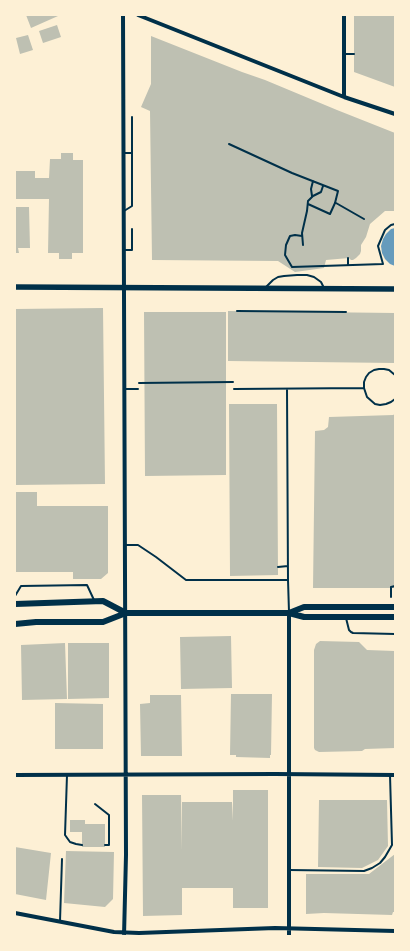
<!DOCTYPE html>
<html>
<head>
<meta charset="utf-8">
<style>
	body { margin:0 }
	#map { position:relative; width:410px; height:951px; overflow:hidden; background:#fdf0d5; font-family:Manrope,sans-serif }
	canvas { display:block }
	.frame { position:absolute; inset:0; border:16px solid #fdf0d5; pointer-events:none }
</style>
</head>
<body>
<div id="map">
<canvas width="410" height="951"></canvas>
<div class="frame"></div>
</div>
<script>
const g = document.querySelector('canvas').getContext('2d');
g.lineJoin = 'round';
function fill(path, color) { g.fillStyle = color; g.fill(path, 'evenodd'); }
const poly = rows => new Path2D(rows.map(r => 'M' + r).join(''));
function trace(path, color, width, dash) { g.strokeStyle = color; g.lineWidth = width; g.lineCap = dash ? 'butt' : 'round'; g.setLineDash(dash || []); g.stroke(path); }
const water = poly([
	[395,228,395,266,390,264,385,259,382,253,381,246,383,239,386,234,391,229]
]);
const building = poly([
	[26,15,58,15,58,16,31,28],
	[354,15,395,16,395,87,354,72],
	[57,25,61,37,43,43,39,31],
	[28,35,33,50,20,54,16,38],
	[151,36,242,72,265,80,337,110,395,133,395,211,385,211,370,224,366,237,361,245,361,251,360,254,356,258,353,260,351,260,349,258,326,260,324,268,295,272,278,261,152,260,150,111,141,107,151,84],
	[61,153,73,153,73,160,83,160,83,253,72,253,72,259,59,259,59,253,48,253,49,199,15,199,15,177,16,177,16,171,35,171,35,178,49,178,50,159,61,159],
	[15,207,29,207,30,248,18,248,19,253,15,253],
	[103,308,105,484,15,485,15,309],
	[228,311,395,313,395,363,228,361],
	[144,312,226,312,226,475,145,476],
	[229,404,277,404,278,575,230,576],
	[395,414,395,588,313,588,315,431,324,430,328,427,329,417,393,415],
	[15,492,37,492,37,506,108,506,108,573,101,579,73,579,73,572,15,572],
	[231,636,232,688,181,689,180,637],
	[320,641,359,642,367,650,395,651,395,748,365,749,362,751,319,752,315,750,314,748,314,650,316,644],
	[65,643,67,699,22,700,21,645],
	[68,643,109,643,109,698,68,699],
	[231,694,272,694,271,755,270,755,270,758,236,757,236,755,230,755],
	[150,695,181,695,182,756,141,756,140,704,150,703],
	[55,703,103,704,103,749,55,749],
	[233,790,268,790,268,908,233,908,233,888,182,888,182,915,143,916,142,795,181,795,182,851,182,802,232,802,233,821],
	[319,800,387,800,388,846,378,860,362,868,318,867],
	[70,820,85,820,85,824,105,824,105,847,82,847,82,832,70,832],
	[15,847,51,853,46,900,15,894],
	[66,851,114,852,113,899,105,907,64,903],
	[395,854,395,912,393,912,392,915,324,913,306,914,306,874,369,874]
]);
const path = poly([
	[229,144,292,173,338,191,335,203,330,214,308,204],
	[312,196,311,189,313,181],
	[336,203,364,219],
	[302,236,295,235,290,236,286,245,285,255,292,267,383,264,378,246,385,230,391,225,395,224],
	[303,245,302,233,307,211,308,201,313,196,321,192,323,186],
	[348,258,348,265],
	[237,311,346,312],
	[139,383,233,382],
	[391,597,391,587,395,586]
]);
const service = poly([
	[344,54,354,54],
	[124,153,132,153,132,117],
	[124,211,132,206,132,153],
	[124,250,132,250,132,229],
	[266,287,273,280,278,277,284,276,297,275,307,275,314,277,321,282,324,288],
	[395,375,389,370,384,369,379,369,374,370,369,373,366,377,364,382,364,388,367,397,375,404,380,405,386,404,391,402,395,399],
	[125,389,138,389],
	[234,389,364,388],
	[287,389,288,580,289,612],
	[125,545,138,545,156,557,186,580,288,580],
	[278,567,288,566],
	[15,596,21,586,87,585,94,600],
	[346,618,349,630,351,632,353,633,395,634],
	[67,775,65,835,70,842,76,844,82,845],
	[95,804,109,815,109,845,105,845],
	[289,870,364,871,372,868,380,863,385,857,392,845,390,775],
	[60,921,62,859]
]);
const minor = poly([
	[123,15,126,855,124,936],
	[138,15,344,97,395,114],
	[344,15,344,97],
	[15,775,275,774,395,775],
	[15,913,114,932,139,933,275,928,395,931],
	[289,936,289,613]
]);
const tertiary = poly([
	[15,287,395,289]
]);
const secondary = poly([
	[15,604,103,601,126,613],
	[289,613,304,607,395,607],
	[15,624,36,622,103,622,126,613,289,613,304,617,395,617]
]);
fill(water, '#669bbc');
fill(building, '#bec0b2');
trace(path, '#003049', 2);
trace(service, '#003049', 2);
trace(minor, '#003049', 4);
trace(tertiary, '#003049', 5.5);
trace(secondary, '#003049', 6);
</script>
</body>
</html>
